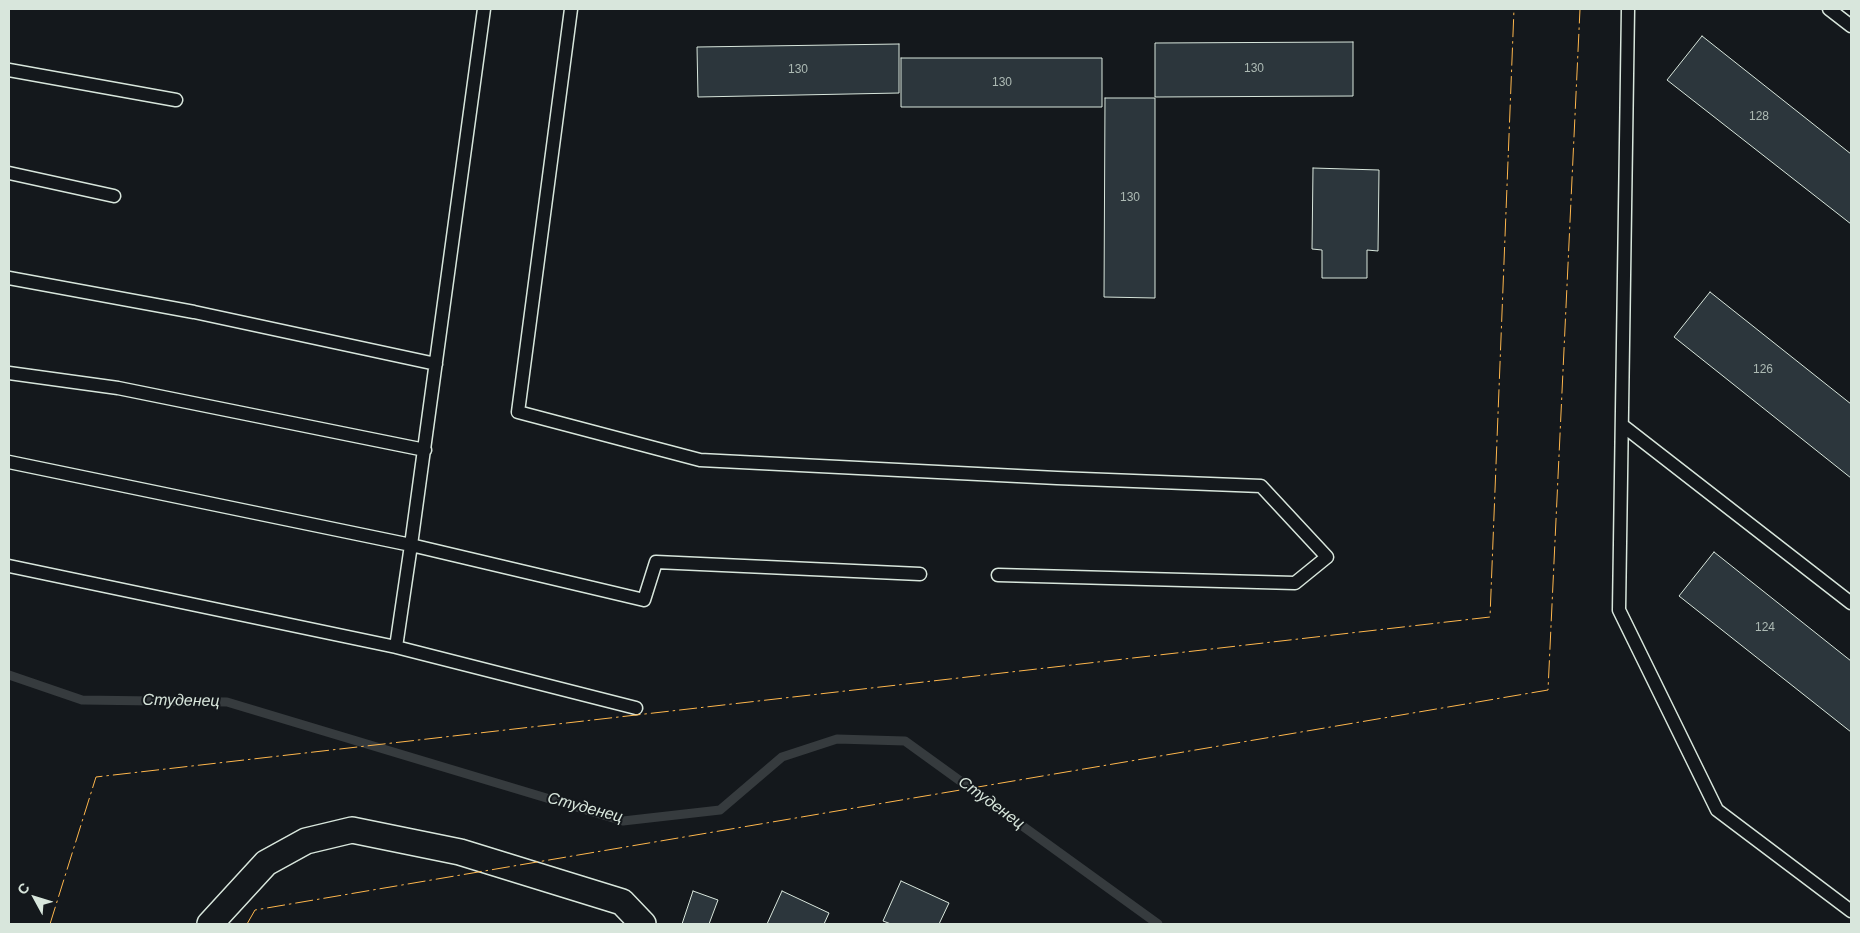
<!DOCTYPE html>
<html>
<head>
<meta charset="utf-8">
<style>
	body { margin:0 }
	#map { position:relative; width:1860px; height:933px; overflow:hidden; background:#14181c; font-family:Helvetica,sans-serif }
	canvas { display:block }
	.frame { position:absolute; inset:0; border:10px solid #d8e6dc; pointer-events:none }
	.north { position:absolute; left:10px; top:873px; width:50px; height:50px; -webkit-text-stroke:4px #14181c; paint-order:stroke; rotate:309deg; font-size:14px; font-weight:700; line-height:20px; text-align:center; color:#d8e6dc }
	.north::after { content:''; display:block; margin:auto; width:18px; height:22px; background:#d8e6dc; clip-path:polygon(50% 0,100% 100%,50% 72%,0 100%) }
</style>
</head>
<body>
<div id="map">
<canvas width="1860" height="933"></canvas>
<div class="frame"></div>
<div class="north">С</div>
</div>
<script>
const g = document.querySelector('canvas').getContext('2d');
g.lineJoin = 'round';
const poly = rows => new Path2D(rows.map(r => 'M' + r).join(''));
function trace(path, color, width, dash) { g.strokeStyle = color; g.lineWidth = width; g.lineCap = dash ? 'butt' : 'round'; g.setLineDash(dash || []); g.stroke(path); }
function fill(path, color) { g.fillStyle = color; g.fill(path, 'evenodd'); }
function label(font, color, halo, rows, align = 'center') {
  g.font = font + ' Helvetica,sans-serif'; g.lineWidth = 4; g.setLineDash([]); g.textBaseline = 'middle'; g.strokeStyle = halo; g.fillStyle = color; for (const [text, x, y, turn = 0] of rows) {
    g.save(); g.translate(x, y); g.rotate((+turn || 0) * Math.PI / 180); g.textAlign = isNaN(turn) ? turn : align; if (halo) g.strokeText(text, 0, 0); g.fillText(text, 0, 0); g.restore();
  }
}
const stream = poly([
	[9,675,82,700,227,702,623,821,720,810,782,757,837,739,905,741,1158,924]
]);
const building = poly([
	[1702,36,1851,154,1851,224,1667,80,1702,36],
	[1353,42,1353,96,1155,97,1155,43,1353,42],
	[899,44,899,93,698,97,697,47,899,44],
	[901,58,1102,58,1102,107,901,107,901,58],
	[1105,98,1155,98,1155,298,1104,297,1105,98],
	[1313,168,1379,170,1378,251,1367,250,1367,278,1322,278,1322,250,1312,249,1313,168],
	[1710,292,1851,404,1851,478,1674,337,1710,292],
	[1714,552,1851,661,1851,732,1679,596,1714,552],
	[901,881,949,903,939,924,891,924,883,921,901,881],
	[693,891,718,900,709,924,682,924,693,891],
	[782,891,829,913,824,924,767,924,782,891]
]);
const service = poly([
	[484,9,411,545,644,600,656,562,920,574],
	[571,9,518,412,700,460,1057,478,1261,486,1327,557,1295,583,998,575],
	[1628,9,1619,610,1717,810,1851,911],
	[1829,9,1851,26],
	[9,70,176,100],
	[9,173,114,196],
	[9,278,194,312,436,364],
	[9,373,118,388,425,450],
	[1622,425,1851,603],
	[9,462,411,545,396,647,9,566],
	[396,647,636,708]
]);
const minor = poly([
	[210,924,266,863,306,841,352,830,460,852,622,902,643,924]
]);
const power = poly([
	[50,924,96,777,1490,617,1514,9],
	[247,924,255,910,1548,690,1580,9]
]);
const numberNames = [
	["130",1254,69],
	["130",798,70],
	["130",1002,83],
	["128",1759,117],
	["130",1130,198],
	["126",1763,370],
	["124",1765,628]
];
const waterNames = [
	["Студенец",181,701,1],
	["Студенец",991,803,36],
	["Студенец",585,808,15]
];
trace(stream, '#363b3e', 9);
fill(building, '#2c363c');
trace(building, '#d8e6dc', 1);
trace(service, '#d8e6dc', 15);
trace(minor, '#d8e6dc', 28);
trace(service, '#14181c', 12);
trace(minor, '#14181c', 25);
trace(power, '#ffb74d', 1, [18, 4, 2.5, 4]);
label('12px', '#adbab4', null, numberNames);
label('italic 16px', '#d8e6dc', '#14181c', waterNames);
</script>
</body>
</html>
